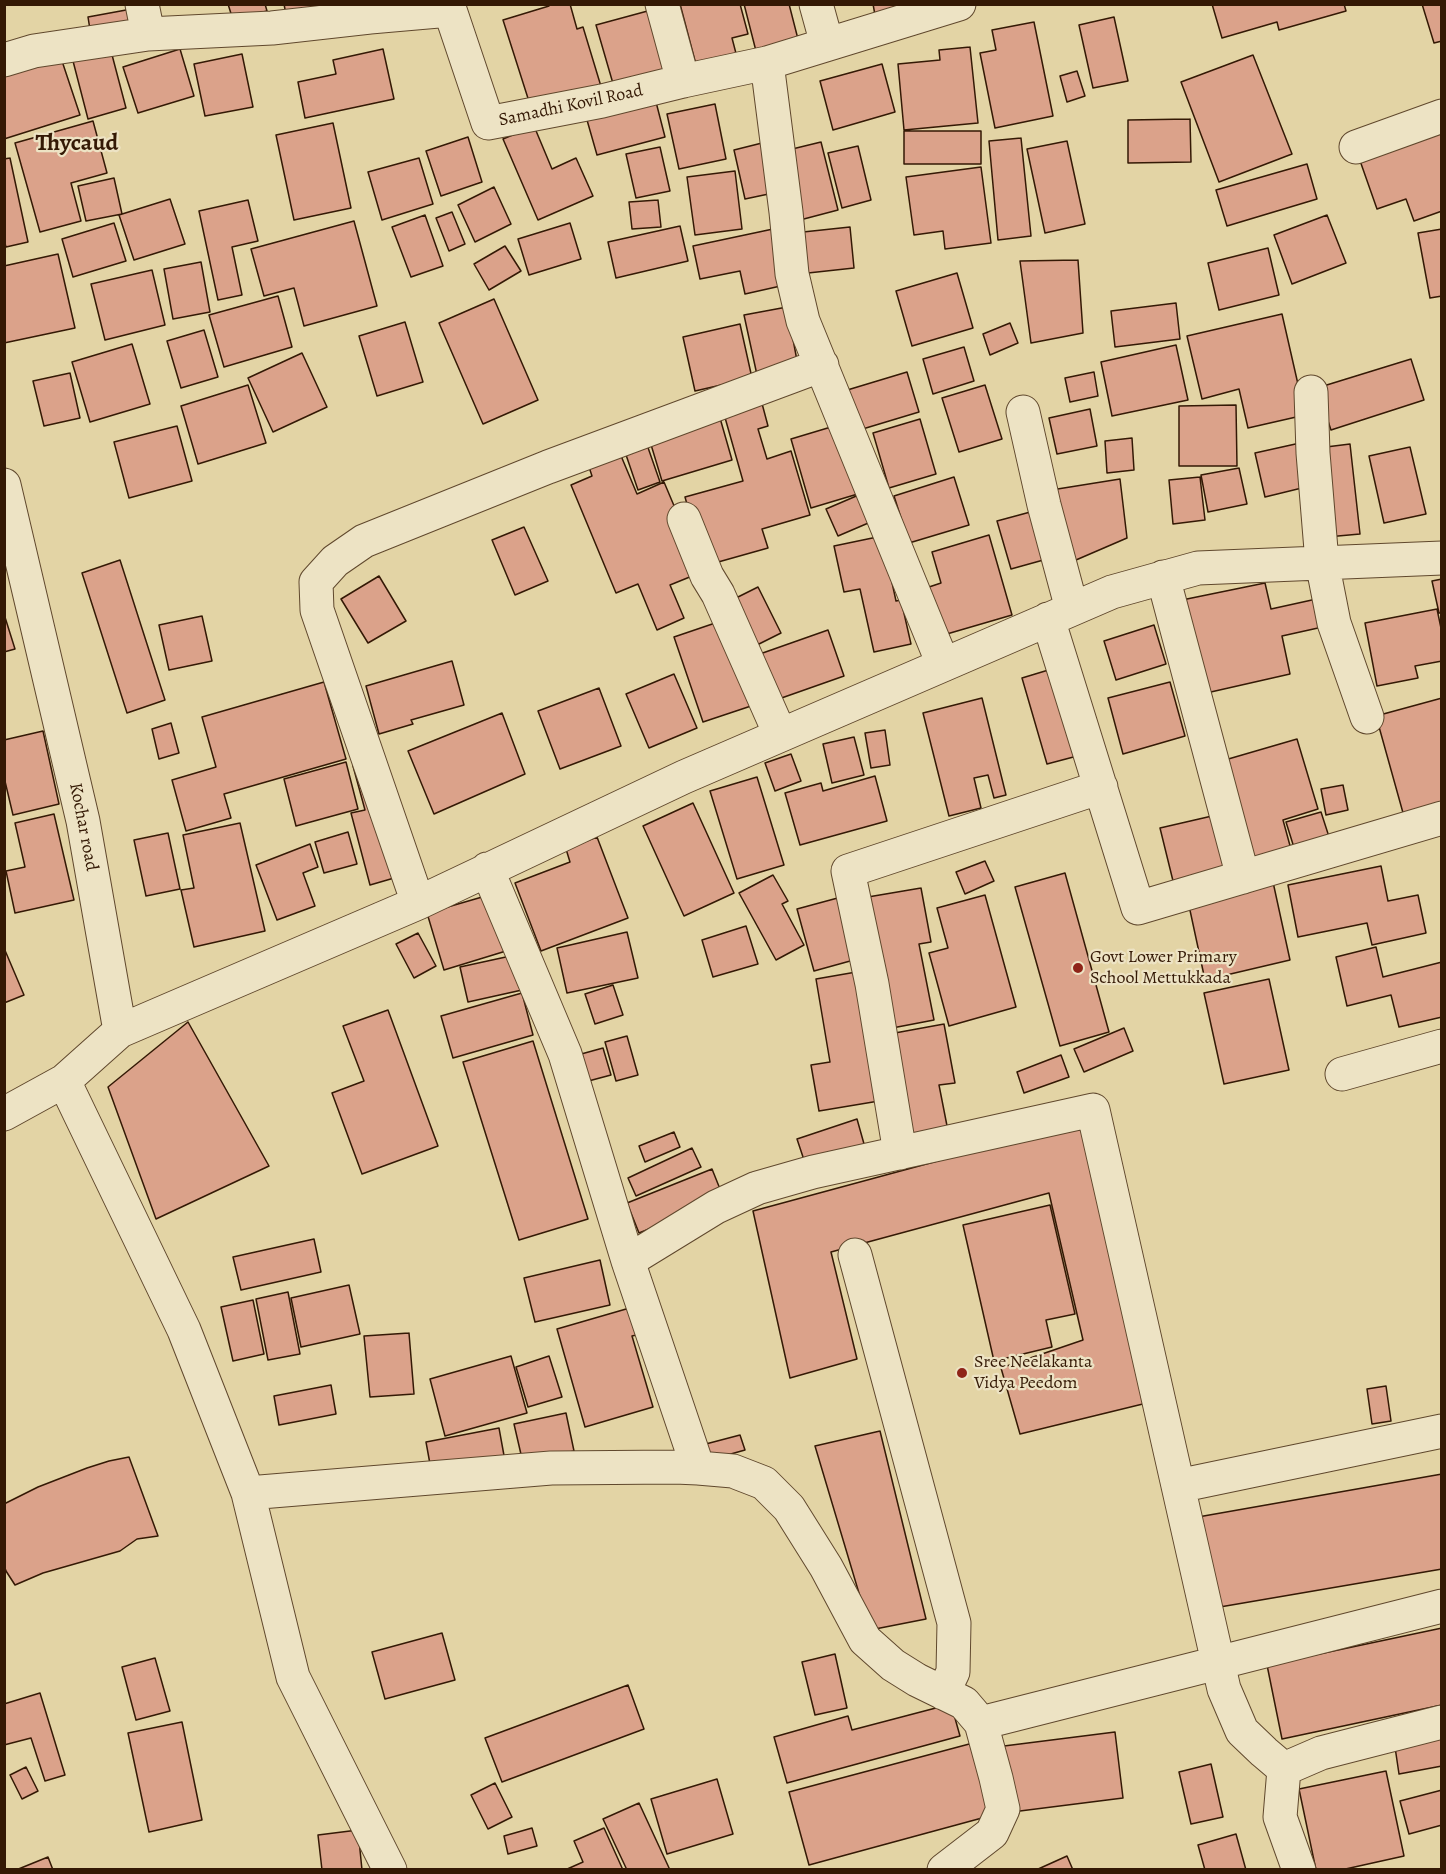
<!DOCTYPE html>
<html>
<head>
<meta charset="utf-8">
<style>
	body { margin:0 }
	#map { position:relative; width:1446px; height:1874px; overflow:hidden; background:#e3d4a5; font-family:Alegreya,serif }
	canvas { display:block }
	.frame { position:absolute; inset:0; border:6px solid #341905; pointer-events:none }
</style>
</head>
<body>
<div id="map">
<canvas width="1446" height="1874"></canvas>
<div class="frame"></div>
</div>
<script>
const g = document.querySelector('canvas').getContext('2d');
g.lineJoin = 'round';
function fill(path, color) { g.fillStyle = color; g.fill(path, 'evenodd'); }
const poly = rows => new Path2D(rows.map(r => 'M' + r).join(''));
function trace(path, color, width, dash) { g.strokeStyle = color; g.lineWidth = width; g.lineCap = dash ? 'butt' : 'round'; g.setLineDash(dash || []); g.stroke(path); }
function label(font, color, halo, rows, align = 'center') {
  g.font = font + ' Alegreya,serif'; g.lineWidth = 4.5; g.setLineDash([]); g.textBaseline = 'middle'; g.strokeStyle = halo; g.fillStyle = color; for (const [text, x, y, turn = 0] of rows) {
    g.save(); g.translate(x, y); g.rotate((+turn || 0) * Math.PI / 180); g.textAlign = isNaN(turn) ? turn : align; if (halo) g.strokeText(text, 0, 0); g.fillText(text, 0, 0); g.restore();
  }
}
const building = poly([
	[228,4,265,4,267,11,233,20,228,4],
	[284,4,332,4,333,10,287,20,284,4],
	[548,4,570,4,577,29,583,27,603,93,533,114,503,20,549,6,548,4],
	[680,4,740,4,748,34,732,38,739,65,699,76,680,4],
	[744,4,789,4,799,43,757,55,744,4],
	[873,4,908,4,875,15,873,4],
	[1212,4,1344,4,1346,11,1279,30,1277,22,1222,38,1212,4],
	[1422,4,1442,4,1442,41,1434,43,1422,4],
	[137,8,141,27,91,36,88,17,137,8],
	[655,9,672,72,614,87,596,25,655,9],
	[1114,17,1128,81,1093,88,1079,25,1114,17],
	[1034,22,1053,116,995,128,980,53,996,50,992,30,1034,22],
	[970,47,978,123,904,130,898,64,940,60,939,50,970,47],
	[180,49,194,96,138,113,123,67,180,49],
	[383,49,394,99,305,118,298,82,336,74,333,60,383,49],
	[111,51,126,108,88,119,73,61,111,51],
	[59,52,80,115,4,139,4,71,59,52],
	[242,54,253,107,205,116,194,64,242,54],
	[1253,55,1292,154,1219,182,1181,82,1253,55],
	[882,64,895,112,833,130,820,81,882,64],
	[1077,71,1085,96,1067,102,1060,76,1077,71],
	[656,102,665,137,597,155,587,120,656,102],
	[715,104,726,159,679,169,667,114,715,104],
	[1190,119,1191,162,1128,163,1128,120,1190,119],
	[93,121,107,173,71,183,81,221,40,232,15,143,93,121],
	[333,123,351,208,294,220,276,135,333,123],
	[534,126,552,169,576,158,593,196,538,220,503,139,534,126],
	[1442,127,1442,211,1414,221,1406,199,1377,209,1358,155,1442,127],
	[904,131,981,131,981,164,904,164,904,131],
	[468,137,482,182,441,196,426,151,468,137],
	[1021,138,1031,236,998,240,989,141,1021,138],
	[1067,141,1085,224,1045,233,1027,149,1067,141],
	[766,142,778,192,745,199,734,150,766,142],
	[821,142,838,210,800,220,784,151,821,142],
	[858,146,871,200,842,208,828,153,858,146],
	[660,147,670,191,636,198,626,154,660,147],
	[10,158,28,242,6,247,4,240,4,159,10,158],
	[419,158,433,204,382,220,368,172,419,158],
	[1307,164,1317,199,1227,226,1216,190,1307,164],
	[981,167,991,243,945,249,943,231,914,235,906,177,981,167],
	[735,171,742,229,695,235,687,177,735,171],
	[114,178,122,214,86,221,78,186,114,178],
	[494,187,511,224,475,242,458,205,494,187],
	[170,199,185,244,134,260,119,215,170,199],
	[248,200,258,241,232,247,242,295,218,300,199,211,248,200],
	[658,200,661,227,632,229,629,202,658,200],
	[452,212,465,244,449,251,436,218,452,212],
	[425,215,443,266,411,277,392,227,425,215],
	[1327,215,1346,263,1292,284,1274,235,1327,215],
	[354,221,377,306,304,326,294,288,264,296,251,249,354,221],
	[114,223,126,261,73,277,62,239,114,223],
	[570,223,581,259,529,275,518,239,570,223],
	[680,226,688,261,616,278,608,242,680,226],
	[850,227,854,268,808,273,803,232,850,227],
	[773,229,785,285,745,294,740,271,700,279,693,246,773,229],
	[1442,229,1442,296,1430,298,1418,233,1442,229],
	[505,246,521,271,489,290,474,264,505,246],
	[1268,248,1279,295,1219,310,1208,263,1268,248],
	[58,254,75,328,4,343,4,266,58,254],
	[1078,260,1083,333,1031,343,1020,261,1078,260],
	[201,262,210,312,173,319,164,269,201,262],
	[152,270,165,325,105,340,91,284,152,270],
	[957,273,973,328,912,346,896,291,957,273],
	[278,296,292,347,224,367,209,315,278,296],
	[494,299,538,400,483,424,439,323,494,299],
	[1176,303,1180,339,1115,347,1111,311,1176,303],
	[787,307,798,366,757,375,744,315,787,307],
	[1282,314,1305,415,1248,428,1239,389,1202,399,1187,336,1282,314],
	[405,322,423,382,377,396,359,336,405,322],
	[1010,323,1018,343,990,355,983,334,1010,323],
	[740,324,752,378,695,391,683,337,740,324],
	[204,330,218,377,181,388,167,341,204,330],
	[132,344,150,404,90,422,72,362,132,344],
	[1176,345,1188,400,1112,416,1101,362,1176,345],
	[964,347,974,381,933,394,923,359,964,347],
	[302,353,327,407,273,432,248,378,302,353],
	[1411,359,1424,400,1331,430,1317,388,1411,359],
	[907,372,919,412,856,431,844,391,907,372],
	[1094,372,1098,396,1070,402,1065,378,1094,372],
	[70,373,80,418,44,426,33,381,70,373],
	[248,385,266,443,198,464,181,406,248,385],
	[985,385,1002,439,959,452,942,398,985,385],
	[760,396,768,426,758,429,767,459,791,451,810,515,762,529,768,548,704,566,685,497,743,481,722,407,760,396],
	[1236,405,1237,466,1179,466,1179,406,1236,405],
	[1090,409,1097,446,1057,454,1049,418,1090,409],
	[720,418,732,460,662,481,649,438,720,418],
	[920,419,936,474,889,488,873,433,920,419],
	[841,424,861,493,811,508,791,439,841,424],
	[177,426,192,481,129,498,114,442,177,426],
	[1132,438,1134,470,1107,473,1105,441,1132,438],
	[645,439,660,482,638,490,623,446,645,439],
	[1300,443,1310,486,1265,497,1255,453,1300,443],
	[1350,444,1360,534,1327,537,1318,448,1350,444],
	[1410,447,1426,514,1384,523,1369,456,1410,447],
	[619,451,637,494,664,482,702,572,670,585,684,618,657,630,638,584,616,593,571,485,592,476,588,464,619,451],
	[1239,468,1247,504,1208,512,1201,475,1239,468],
	[954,477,969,525,909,543,894,496,954,477],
	[1200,477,1205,520,1173,524,1169,480,1200,477],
	[1120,479,1127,538,1069,563,1045,491,1120,479],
	[868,491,880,518,838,536,826,509,868,491],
	[1034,511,1047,559,1011,569,997,521,1034,511],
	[524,527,548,581,515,595,492,540,524,527],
	[989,535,1012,615,940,636,926,588,941,583,932,552,989,535],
	[882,536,896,601,901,600,911,644,874,652,860,589,844,592,834,546,882,536],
	[120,560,165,700,127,713,82,573,120,560],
	[379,576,406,621,368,643,341,599,379,576],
	[1442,579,1442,613,1439,613,1432,581,1442,579],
	[1265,583,1271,609,1321,598,1327,626,1282,636,1290,674,1202,694,1182,600,1265,583],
	[758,587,781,633,749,649,726,603,758,587],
	[1437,609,1442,633,1442,661,1415,666,1418,678,1377,686,1365,623,1437,609],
	[4,614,15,649,4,652,4,614],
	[202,616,212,661,169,670,159,625,202,616],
	[727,619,757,704,703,722,674,637,727,619],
	[1154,625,1166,664,1116,680,1104,641,1154,625],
	[828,630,844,676,773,701,757,655,828,630],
	[452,661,464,705,411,720,413,724,379,734,366,686,452,661],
	[1055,668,1081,755,1047,764,1022,678,1055,668],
	[674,674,697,728,649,748,626,694,674,674],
	[324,682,346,759,224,794,231,818,186,831,172,780,216,767,202,717,324,682],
	[1170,682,1185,736,1123,754,1108,698,1170,682],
	[599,688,621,746,560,769,538,711,599,688],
	[982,698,1006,795,994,798,988,775,974,778,981,808,949,816,923,713,982,698],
	[1442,698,1442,810,1405,820,1376,716,1442,698],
	[502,713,525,774,434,814,408,751,502,713],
	[171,723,179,753,159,759,152,729,171,723],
	[885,730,890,765,871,768,865,733,885,730],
	[43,731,59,804,13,815,4,777,4,740,43,731],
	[854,737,864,775,832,783,823,744,854,737],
	[1297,739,1318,809,1283,820,1292,853,1248,866,1218,762,1297,739],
	[791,754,801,781,775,791,765,763,791,754],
	[369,761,401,876,370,885,351,813,365,810,353,766,369,761],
	[346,762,358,809,296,826,284,779,346,762],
	[875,776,887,821,800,845,785,793,821,783,823,791,875,776],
	[757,777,784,865,737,879,710,791,757,777],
	[1343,785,1348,810,1326,815,1321,789,1343,785],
	[693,803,734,893,684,916,643,826,693,803],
	[1321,812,1331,843,1296,854,1286,822,1321,812],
	[54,814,74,900,15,913,6,871,25,867,15,823,54,814],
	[1212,816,1226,873,1174,885,1160,828,1212,816],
	[240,823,265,931,194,947,181,890,194,888,183,835,240,823],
	[348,832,357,864,324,873,315,842,348,832],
	[168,833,180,889,146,896,134,840,168,833],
	[597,837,628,918,541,951,515,883,570,862,566,849,597,837],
	[310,844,318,867,303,873,315,906,277,920,256,865,310,844],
	[985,861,994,881,965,894,956,872,985,861],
	[1381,866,1388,901,1418,895,1426,933,1372,945,1367,923,1298,937,1288,885,1381,866],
	[1065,873,1109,1032,1060,1046,1015,887,1065,873],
	[773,875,788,901,782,904,804,945,776,960,739,893,773,875],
	[1273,882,1290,960,1205,980,1188,901,1273,882],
	[921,888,931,942,919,944,934,1020,887,1029,862,898,921,888],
	[489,895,506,951,444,970,427,913,489,895],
	[985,895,1016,1007,949,1026,929,953,948,948,937,908,985,895],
	[845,896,861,958,814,971,797,909,845,896],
	[746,926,758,964,713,977,702,940,746,926],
	[627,932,638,978,567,993,557,948,627,932],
	[418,933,436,966,414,978,396,944,418,933],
	[1376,947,1383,977,1442,962,1442,1017,1399,1027,1391,995,1347,1006,1336,957,1376,947],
	[4,948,24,995,4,1003,4,948],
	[515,955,522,990,468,1002,460,967,515,955],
	[862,971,879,1101,819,1111,811,1065,830,1062,816,979,862,971],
	[1269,979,1289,1070,1224,1084,1204,993,1269,979],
	[613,985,623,1015,595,1024,585,994,613,985],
	[522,993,533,1035,453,1058,441,1016,522,993],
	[388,1010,438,1146,362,1174,332,1093,364,1081,343,1026,388,1010],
	[188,1022,269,1166,156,1219,108,1087,188,1022],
	[944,1024,955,1083,939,1085,949,1136,914,1142,884,1035,944,1024],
	[1124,1028,1133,1051,1084,1072,1074,1049,1124,1028],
	[627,1036,638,1075,616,1081,605,1042,627,1036],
	[533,1041,588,1219,519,1240,463,1062,533,1041],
	[603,1048,611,1075,581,1083,574,1056,603,1048],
	[1061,1055,1069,1077,1024,1093,1017,1072,1061,1055],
	[857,1119,866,1151,807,1169,797,1139,857,1119],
	[1085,1121,1151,1402,1020,1434,1001,1368,1083,1340,1049,1193,831,1252,857,1359,790,1378,753,1211,1085,1121],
	[674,1132,680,1147,645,1162,639,1146,674,1132],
	[692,1148,701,1167,636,1196,628,1178,692,1148],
	[712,1169,724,1199,639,1233,627,1203,712,1169],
	[1050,1205,1075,1314,1046,1320,1052,1347,994,1361,963,1225,1050,1205],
	[314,1239,321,1272,241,1290,233,1257,314,1239],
	[600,1260,610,1305,535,1322,524,1278,600,1260],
	[349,1285,360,1334,301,1347,291,1298,349,1285],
	[288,1292,300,1354,268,1360,256,1299,288,1292],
	[253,1300,264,1354,233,1361,221,1307,253,1300],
	[633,1307,641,1334,632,1336,653,1407,585,1427,557,1329,633,1307],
	[409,1333,414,1394,370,1397,364,1336,409,1333],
	[511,1356,527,1413,445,1436,430,1379,511,1356],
	[549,1356,562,1397,528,1407,516,1367,549,1356],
	[331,1385,336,1414,279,1425,274,1396,331,1385],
	[1386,1386,1391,1421,1372,1424,1367,1389,1386,1386],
	[566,1413,574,1451,523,1463,514,1424,566,1413],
	[499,1428,505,1461,432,1475,426,1442,499,1428],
	[880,1431,926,1619,870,1630,815,1446,880,1431],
	[740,1435,745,1450,706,1461,702,1445,740,1435],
	[129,1457,158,1536,137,1539,120,1551,43,1573,15,1585,6,1571,4,1565,4,1504,38,1487,87,1468,109,1461,129,1457],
	[1442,1474,1442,1569,1214,1608,1198,1517,1442,1474],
	[1442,1628,1442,1705,1282,1739,1267,1665,1442,1628],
	[442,1633,455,1680,385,1699,372,1652,442,1633],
	[835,1654,847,1708,815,1715,802,1662,835,1654],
	[155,1658,170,1711,136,1720,122,1667,155,1658],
	[628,1685,644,1729,502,1782,485,1738,628,1685],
	[40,1693,65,1775,45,1781,31,1738,4,1745,4,1704,40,1693],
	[951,1704,960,1736,787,1783,774,1737,848,1716,852,1730,951,1704],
	[182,1722,202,1820,149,1832,128,1733,182,1722],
	[1115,1732,1123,1798,1012,1812,1004,1746,1115,1732],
	[1442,1738,1442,1766,1399,1774,1395,1747,1442,1738],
	[973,1743,993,1815,809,1865,789,1792,973,1743],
	[1211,1764,1223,1817,1191,1824,1179,1772,1211,1764],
	[26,1767,38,1791,22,1799,10,1775,26,1767],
	[1386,1771,1404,1856,1341,1870,1316,1870,1299,1789,1386,1771],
	[717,1779,733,1834,667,1854,651,1799,717,1779],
	[495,1783,512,1817,488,1829,471,1795,495,1783],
	[1442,1790,1442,1825,1409,1834,1400,1801,1442,1790],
	[639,1803,670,1870,627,1870,603,1819,639,1803],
	[532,1828,537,1846,508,1854,504,1836,532,1828],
	[604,1828,623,1870,565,1870,583,1862,574,1841,604,1828],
	[358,1830,362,1870,322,1870,318,1835,358,1830],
	[1236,1834,1246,1870,1205,1870,1198,1845,1236,1834],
	[1067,1856,1073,1870,1036,1870,1067,1856],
	[48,1857,53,1870,16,1870,48,1857]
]);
const minor = poly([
	[142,4,148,34],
	[662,4,683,81],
	[816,4,827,44],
	[4,60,34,51,148,34,272,28,370,17,450,10,488,123,602,101,683,81,767,63,959,4],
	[767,63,786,212,792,274,803,321,943,664],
	[1356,147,1442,116],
	[1311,392,1313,453,1322,562,1334,623,1367,717],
	[1023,412,1044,505,1072,609],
	[4,485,83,821,120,1031],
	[684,519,707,576,718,594,780,734],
	[1163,577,1243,877],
	[1048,619,1138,908,1442,818],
	[487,869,565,1054,628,1261,698,1468],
	[418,903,317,610,316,582,335,561,364,541,548,467,822,365],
	[1342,1074,1442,1046],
	[64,1081,184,1330,248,1493,293,1677,390,1870],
	[4,1114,64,1081,120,1031,418,903,684,777,1112,592,1198,568,1442,558],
	[900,1153,872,984,848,871,1101,787],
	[855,1255,954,1623,953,1672,943,1693],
	[628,1261,716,1207,757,1188,813,1172,1093,1110,1224,1689,1242,1731,1264,1752,1284,1769],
	[1178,1486,1442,1431],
	[248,1493,551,1468,675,1467,698,1468,733,1471,764,1483,789,1508,826,1567,865,1640,893,1665,917,1680,964,1703,981,1723,996,1778,1003,1809,992,1833,944,1870],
	[981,1723,1442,1606],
	[1299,1870,1280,1817,1284,1769,1321,1753,1442,1722]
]);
const markers = [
	[1078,968,6,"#8f2418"],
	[962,1373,6,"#8f2418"]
];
const streetNames = [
	["Samadhi Kovil Road",571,106,-12],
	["Kochar road",83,827,79]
];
const poiNames = [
	["Govt Lower Primary",1090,958],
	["School Mettukkada",1090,979],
	["Sree Neelakanta",974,1363],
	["Vidya Peedom",974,1384]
];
const districtNames = [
	["Thycaud",77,144]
];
fill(building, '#dba28a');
trace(building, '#341905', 1.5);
trace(minor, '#60482d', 35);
trace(minor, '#ede3c4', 33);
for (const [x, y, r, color] of markers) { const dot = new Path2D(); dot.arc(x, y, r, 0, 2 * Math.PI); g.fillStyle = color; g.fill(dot); trace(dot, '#ede3c4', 2); }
label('18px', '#341905', '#ede3c4', streetNames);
label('18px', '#341905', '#ede3c4', poiNames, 'left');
label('bold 24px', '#341905', '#ede3c4', districtNames);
</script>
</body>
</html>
